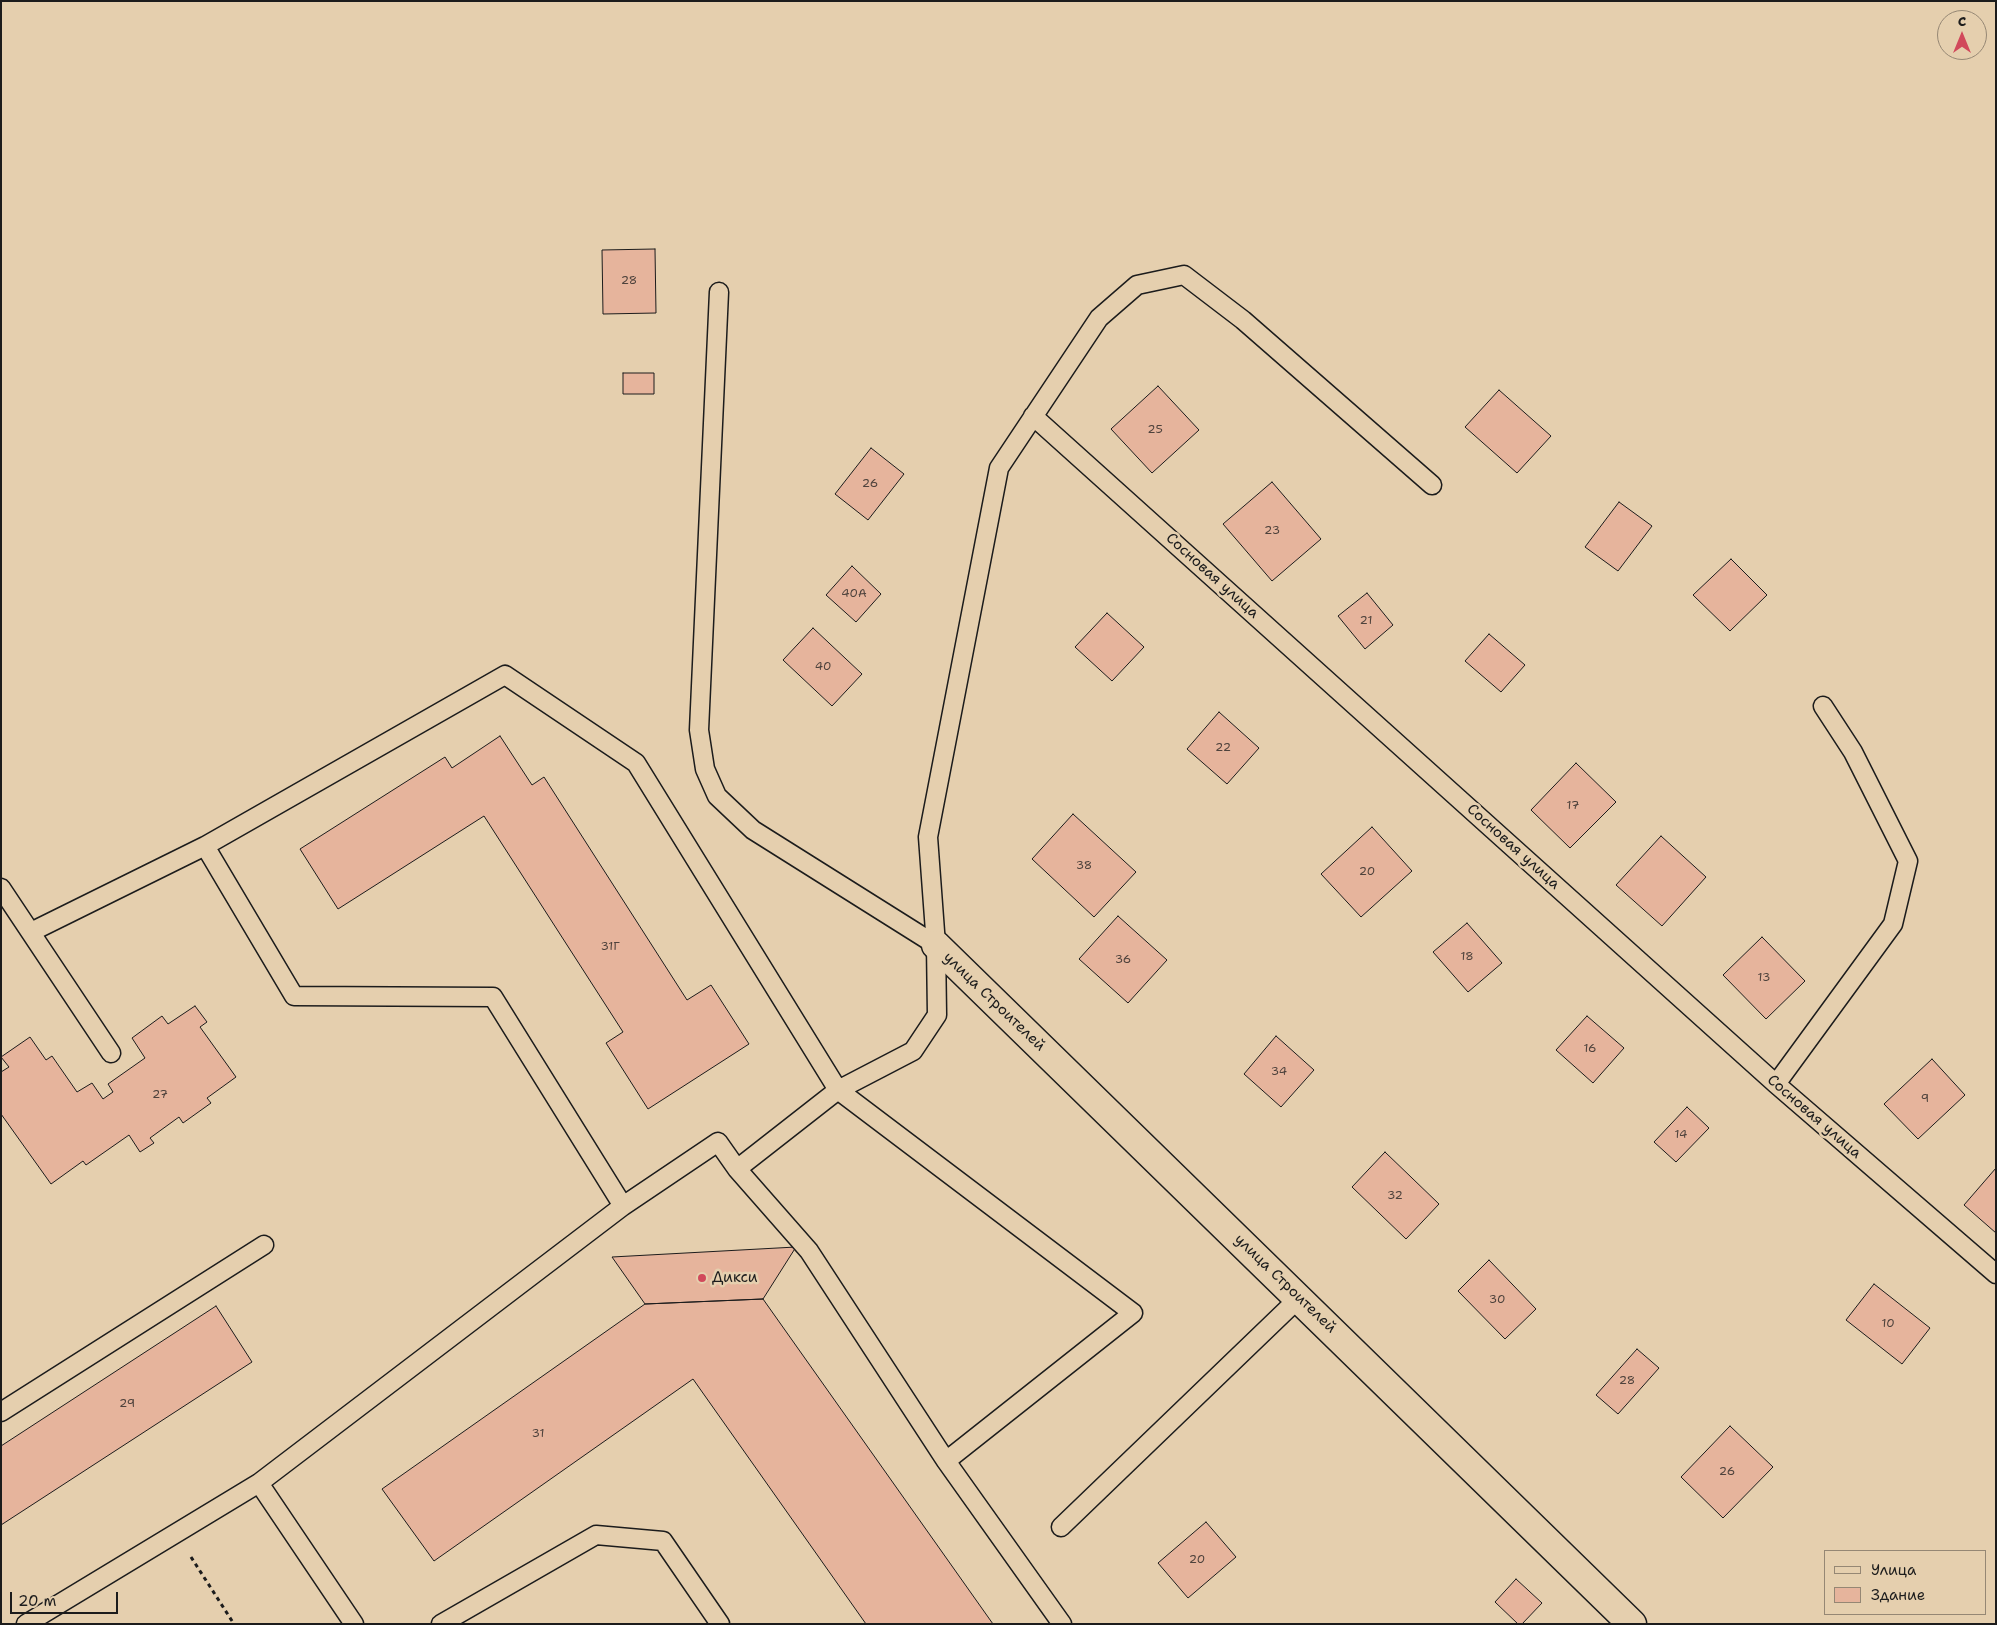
<!DOCTYPE html>
<html>
<head>
<meta charset="utf-8">
<style>
	body { margin:0 }
	#map { position:relative; width:1997px; height:1625px; overflow:hidden; background:#e5cfae; font-family:"Shantell Sans",sans-serif }
	canvas { display:block }
	.frame { position:absolute; inset:0; border:2px solid #1c1c1c; pointer-events:none }
	.legend { position:absolute; left:1824px; top:1550px; width:162px; height:65px; box-sizing:border-box; background:#e5cfae; border:1px solid #958774; margin:0; padding:6px 9px; list-style:none; font-size:15px; color:#1c1c1c }
	.legend li { display:flex; align-items:center; gap:10px; height:25px }
	.legend b { width:25px; border:1px solid #958774 }
	.north { position:absolute; left:1937px; top:10px; width:50px; height:50px; box-sizing:border-box; background:#e5cfae; border:1px solid #958774; border-radius:50%; rotate:0deg; font-size:14px; font-weight:700; line-height:20px; text-align:center; color:#1c1c1c }
	.north::after { content:''; display:block; margin:auto; width:18px; height:22px; background:#d1495b; clip-path:polygon(50% 0,100% 100%,50% 72%,0 100%) }
	.scale { position:absolute; left:10px; top:1592px; width:108px; height:22px; box-sizing:border-box; border:2px solid #1c1c1c; border-top:0; padding-left:6px; font-size:15px; line-height:18px; white-space:nowrap; color:#1c1c1c; -webkit-text-stroke:4px #e5cfae; paint-order:stroke }
</style>
</head>
<body>
<div id="map">
<canvas width="1997" height="1625"></canvas>
<div class="frame"></div>
<ul class="legend">
<li><b style="height:6px;background:#e5cfae"></b>Улица</li>
<li><b style="height:14px;background:#e6b49c"></b>Здание</li>
</ul>
<div class="north">С</div>
<div class="scale">20 m</div>
</div>
<script>
const g = document.querySelector('canvas').getContext('2d');
g.lineJoin = 'round';
function fill(path, color) { g.fillStyle = color; g.fill(path, 'evenodd'); }
const poly = rows => new Path2D(rows.map(r => 'M' + r).join(''));
function trace(path, color, width, dash) { g.strokeStyle = color; g.lineWidth = width; g.lineCap = dash ? 'butt' : 'round'; g.setLineDash(dash || []); g.stroke(path); }
function label(font, color, halo, rows, align = 'center') {
  g.font = font + ' "Shantell Sans",sans-serif'; g.lineWidth = 5; g.setLineDash([]); g.textBaseline = 'middle'; g.strokeStyle = halo; g.fillStyle = color; for (const [text, x, y, turn = 0] of rows) {
    g.save(); g.translate(x, y); g.rotate((+turn || 0) * Math.PI / 180); g.textAlign = isNaN(turn) ? turn : align; if (halo) g.strokeText(text, 0, 0); g.fillText(text, 0, 0); g.restore();
  }
}
const building = poly([
	[655,249,656,313,603,314,602,250,655,249],
	[623,373,654,373,654,394,623,394,623,373],
	[1158,386,1199,430,1152,473,1111,429,1158,386],
	[1499,390,1551,436,1517,473,1465,427,1499,390],
	[871,448,904,474,868,520,835,494,871,448],
	[1272,482,1321,539,1272,581,1223,524,1272,482],
	[1619,502,1652,526,1618,571,1585,547,1619,502],
	[1731,559,1767,595,1730,631,1693,595,1731,559],
	[852,566,881,594,856,622,826,595,852,566],
	[1367,593,1393,625,1365,649,1338,616,1367,593],
	[1107,613,1144,647,1112,681,1075,647,1107,613],
	[813,628,862,674,832,706,783,660,813,628],
	[1489,634,1525,665,1501,692,1465,661,1489,634],
	[1219,712,1259,748,1227,784,1187,749,1219,712],
	[500,736,532,785,544,777,687,1000,711,985,749,1044,648,1109,606,1043,623,1032,484,816,338,909,300,849,445,757,452,768,500,736],
	[1576,763,1616,802,1570,848,1531,810,1576,763],
	[1073,814,1136,872,1094,917,1032,859,1073,814],
	[1372,827,1412,871,1361,917,1321,874,1372,827],
	[1661,836,1706,877,1662,926,1616,885,1661,836],
	[1118,916,1167,960,1128,1003,1079,959,1118,916],
	[1467,923,1502,963,1468,992,1433,952,1467,923],
	[1762,937,1805,981,1766,1019,1723,975,1762,937],
	[195,1006,207,1022,200,1027,236,1077,207,1098,211,1103,183,1123,179,1117,150,1138,154,1143,140,1152,129,1135,86,1165,83,1161,51,1184,1,1114,1,1072,9,1067,1,1057,30,1037,46,1060,52,1056,77,1092,92,1083,103,1099,113,1092,108,1084,145,1058,132,1038,162,1016,168,1024,195,1006],
	[1587,1016,1624,1048,1593,1083,1556,1050,1587,1016],
	[1276,1036,1314,1070,1281,1107,1244,1074,1276,1036],
	[1932,1059,1965,1095,1918,1139,1884,1104,1932,1059],
	[1687,1107,1709,1128,1676,1162,1654,1142,1687,1107],
	[1385,1152,1439,1204,1406,1239,1352,1187,1385,1152],
	[1996,1168,1996,1233,1964,1205,1996,1168],
	[796,1247,763,1299,645,1304,612,1257,796,1247],
	[1489,1260,1536,1309,1505,1339,1458,1291,1489,1260],
	[1874,1284,1930,1328,1902,1364,1846,1320,1874,1284],
	[763,1299,993,1624,866,1624,693,1379,434,1561,382,1489,645,1304,763,1299],
	[216,1306,252,1362,1,1525,1,1446,216,1306],
	[1637,1349,1659,1368,1618,1414,1596,1395,1637,1349],
	[1730,1426,1773,1467,1723,1518,1681,1477,1730,1426],
	[1206,1522,1236,1557,1188,1598,1158,1563,1206,1522],
	[1516,1579,1542,1603,1522,1624,1518,1624,1495,1602,1516,1579]
]);
const path = poly([
	[191,1557,234,1624]
]);
const lane = poly([
	[719,292,699,730,705,769,717,796,753,830,936,945],
	[1033,416,1776,1084,1996,1274],
	[1,888,111,1053],
	[31,932,205,846],
	[1776,1084,1893,924,1908,861,1853,752,1823,706],
	[623,1206,493,997,294,996,205,846,505,675,636,763,838,1090,737,1169],
	[1,1412,264,1245],
	[946,1461,1133,1313,838,1090,913,1051,937,1015,936,945,928,837,999,468,1099,318,1137,285,1184,275,1243,320,1432,485],
	[259,1483,354,1624],
	[1061,1527,1299,1298],
	[26,1624,259,1483,623,1206,718,1142,737,1169,809,1251,946,1461,1062,1624],
	[441,1624,596,1535,663,1541,720,1624]
]);
const street = poly([
	[936,945,1632,1624]
]);
const markers = [
	[702,1278,5,"#d1495b"]
];
const numberNames = [
	["28",629,281],
	["25",1155,430],
	["26",870,484],
	["23",1272,531],
	["40А",854,594],
	["21",1366,621],
	["40",823,667],
	["22",1223,748],
	["17",1573,806],
	["38",1084,866],
	["20",1367,872],
	["31Г",610,947],
	["18",1467,957],
	["36",1123,960],
	["13",1764,978],
	["16",1590,1049],
	["34",1279,1072],
	["27",160,1095],
	["9",1925,1099],
	["14",1681,1135],
	["32",1395,1196],
	["30",1497,1300],
	["10",1888,1324],
	["28",1627,1381],
	["29",127,1404],
	["31",538,1434],
	["26",1727,1472],
	["20",1197,1560]
];
const streetNames = [
	["Сосновая улица",1212,576,42],
	["Сосновая улица",1513,847,42],
	["улица Строителей",994,1002,44],
	["Сосновая улица",1814,1117,41],
	["улица Строителей",1285,1284,44]
];
const poiNames = [
	["Дикси",712,1278]
];
fill(building, '#e6b49c');
trace(building, '#1c1c1c', 1);
trace(lane, '#1c1c1c', 21);
trace(street, '#1c1c1c', 31);
trace(path, '#1c1c1c', 3, [4, 4]);
trace(lane, '#e5cfae', 18);
trace(street, '#e5cfae', 28);
for (const [x, y, r, color] of markers) { const dot = new Path2D(); dot.arc(x, y, r, 0, 2 * Math.PI); g.fillStyle = color; g.fill(dot); trace(dot, '#e5cfae', 2); }
label('12px', '#4e423c', null, numberNames);
label('15px', '#1c1c1c', '#e5cfae', streetNames);
label('15px', '#1c1c1c', '#e5cfae', poiNames, 'left');
</script>
</body>
</html>
